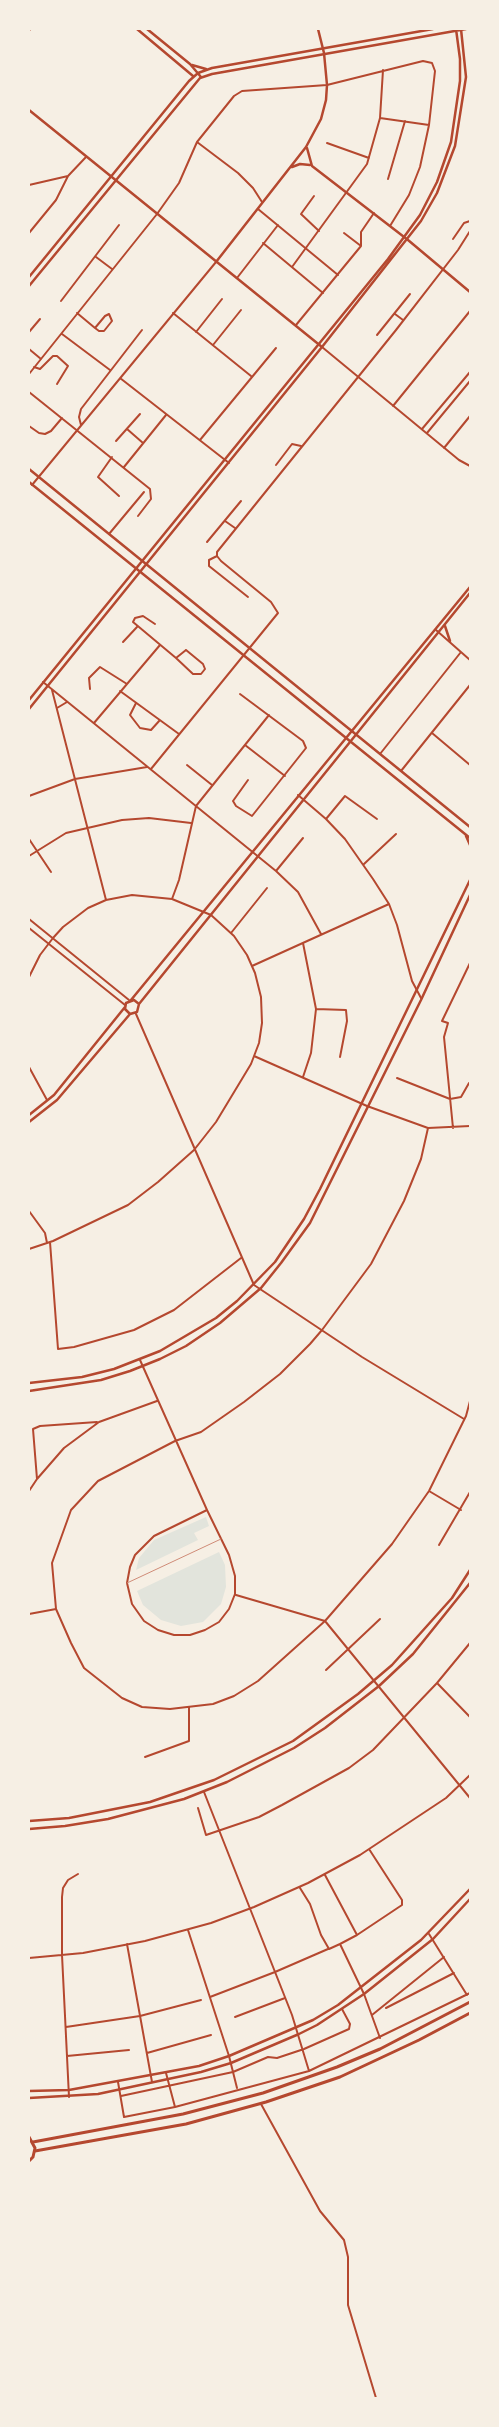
<!DOCTYPE html>
<html>
<head>
<meta charset="utf-8">
<style>
	body { margin:0 }
	#map { position:relative; width:499px; height:2427px; overflow:hidden; background:#f6efe4; font-family:Barlow,sans-serif }
	canvas { display:block }
	.frame { position:absolute; inset:0; border:30px solid #f6efe4; pointer-events:none }
</style>
</head>
<body>
<div id="map">
<canvas width="499" height="2427"></canvas>
<div class="frame"></div>
</div>
<script>
const g = document.querySelector('canvas').getContext('2d');
g.lineJoin = 'round';
function fill(path, color) { g.fillStyle = color; g.fill(path, 'evenodd'); }
const poly = rows => new Path2D(rows.map(r => 'M' + r).join(''));
function trace(path, color, width, dash) { g.strokeStyle = color; g.lineWidth = width; g.lineCap = dash ? 'butt' : 'round'; g.setLineDash(dash || []); g.stroke(path); }
const green = poly([
	[206,1517,209,1526,194,1533,198,1540,136,1570,139,1558,154,1540],
	[219,1552,225,1565,226,1587,221,1604,203,1622,181,1626,161,1620,143,1605,137,1591]
]);
const minor = poly([
	[29,31,30,29],
	[380,118,429,125],
	[197,142,238,173,253,188,262,202],
	[327,143,369,158],
	[388,179,405,121],
	[29,185,68,176],
	[314,196,301,214,319,231],
	[258,209,338,275],
	[29,217,29,218],
	[29,233,56,200,68,176,86,157],
	[344,233,361,246],
	[453,239,464,223,470,221],
	[263,243,323,293],
	[96,257,112,269],
	[292,267,367,164,380,118,383,70],
	[237,278,278,225],
	[61,301,119,225],
	[77,313,95,328],
	[173,313,251,376],
	[109,314,112,321,104,331,99,331,95,328,105,316,109,314],
	[395,314,403,320],
	[296,325,361,246,361,232,374,213],
	[29,332,40,319],
	[196,332,222,299],
	[62,334,110,370],
	[377,335,410,294],
	[213,345,241,310],
	[322,347,459,460,470,466],
	[29,349,41,359],
	[34,367,40,369,53,356,57,356,68,366,57,384],
	[29,374,157,214,179,183,197,142,234,96,242,91,327,85,423,61,432,63,435,71,429,125,420,167,409,195,390,226],
	[120,378,229,463],
	[29,392,150,489,151,499,138,516],
	[393,406,470,311],
	[81,425,79,417,81,409,142,330],
	[29,426,39,433,45,434,51,431,62,418],
	[127,429,143,443],
	[422,429,470,372],
	[427,433,470,381],
	[200,440,276,348],
	[116,441,140,414],
	[444,448,470,416],
	[112,457,98,477,119,496],
	[276,465,292,444,301,446],
	[124,467,166,415],
	[32,485,216,262],
	[225,521,235,528],
	[109,534,144,492],
	[207,542,241,501],
	[217,556,209,560,209,566,248,597],
	[155,624,143,616,135,618,133,622,176,658],
	[436,630,470,660],
	[123,642,137,627],
	[186,650,203,664,205,669,201,674,193,674,176,658,186,650],
	[43,682,276,871,298,892,321,934],
	[90,689,89,678,100,667,127,684],
	[52,690,106,900],
	[120,691,179,734],
	[240,694,303,741,306,748,252,816,236,806,233,801,248,780],
	[136,703,130,715,140,728,151,730,160,720],
	[57,708,67,702],
	[94,723,160,645],
	[432,733,470,765],
	[245,745,285,776],
	[380,754,461,652],
	[187,765,212,785],
	[151,769,278,613,271,602,221,561,217,556,217,552,396,330,458,250,470,231],
	[401,771,470,685],
	[298,795,326,819,345,839,373,879,389,904,397,925,412,981,421,998],
	[29,796,75,779,147,767],
	[326,819,345,796,377,819],
	[29,839,51,872],
	[29,856,66,833,122,820,149,818,191,823],
	[364,864,396,834],
	[276,871,303,838],
	[172,899,179,880,196,806,269,715],
	[29,919,129,1000],
	[29,928,125,1005],
	[231,933,267,888],
	[252,966,389,904],
	[29,977,40,955,53,938,63,927,88,908,106,900,132,895,172,899,211,915,234,936,247,955,255,973,261,997,262,1023,259,1043,251,1064,216,1122,194,1150,158,1182,128,1205,53,1241,29,1249],
	[316,1009,346,1010,347,1021,340,1057],
	[136,1014,254,1285,362,1357,464,1419],
	[254,1056,367,1106,428,1128,470,1126],
	[29,1067,47,1100],
	[303,1077,311,1053,316,1009,303,943],
	[397,1078,450,1099,461,1097,469,1083],
	[428,1128,421,1159,404,1201,371,1264,322,1330,310,1344,280,1374,244,1402,201,1432,175,1441,98,1481,71,1510,52,1563,56,1609,71,1643,84,1668,122,1698,142,1707,170,1709,213,1704,234,1696,258,1681,325,1621,392,1544,429,1491,466,1416,470,1401],
	[453,1128,444,1037,448,1023,442,1021,470,963],
	[29,1211,45,1233,47,1243],
	[50,1242,58,1349,74,1347,134,1330,174,1310,241,1258],
	[140,1360,207,1510],
	[37,1479,33,1429,40,1426,97,1422],
	[29,1491,37,1479,64,1448,99,1422,157,1401],
	[429,1491,461,1510],
	[207,1510,229,1555,235,1576,235,1594,229,1609,219,1622,205,1630,190,1635,174,1635,158,1630,144,1621,132,1604,127,1583,130,1567,135,1555,154,1536,207,1510],
	[439,1545,470,1492],
	[236,1595,325,1621,470,1798],
	[29,1614,56,1609],
	[470,1643,437,1683,470,1717],
	[326,1670,380,1619],
	[145,1757,189,1741,189,1707],
	[204,1792,292,2015,309,2071],
	[198,1808,206,1835,259,1817,282,1805,349,1768,373,1750,437,1683],
	[325,1875,357,1935,340,1944],
	[300,1888,310,1904,321,1935,329,1949,340,1944,364,1994,380,2038],
	[188,1930,229,2056,237,2088],
	[429,1934,467,1995],
	[357,1935,402,1905,402,1900,369,1849],
	[127,1944,152,2082],
	[29,1958,83,1953,145,1941,211,1923,254,1907,308,1883,360,1855,446,1798,470,1775],
	[210,1997,275,1972,328,1949],
	[386,2008,454,1973],
	[372,2015,444,1957],
	[235,2017,285,1998],
	[66,2027,140,2016,201,2000],
	[147,2053,211,2035],
	[67,2056,129,2050],
	[166,2073,175,2107],
	[118,2082,124,2117,175,2107,309,2071,470,1993],
	[121,2096,233,2072,268,2057,277,2058,304,2049,349,2029,350,2024,342,2009],
	[69,2097,62,1955,62,1897,63,1888,68,1880,78,1874],
	[261,2104,320,2211,344,2240,348,2257,348,2305,376,2398]
]);
const tertiary = poly([
	[29,110,322,347],
	[307,148,312,166,408,240,470,292],
	[292,167,300,164,310,165],
	[216,262,306,147,321,119,326,100,327,85,324,53,318,29],
	[29,2091,69,2090,199,2066,229,2056,313,2020,338,2005,421,1940,470,1889],
	[29,2098,98,2094,201,2072,231,2063,299,2034,317,2025,364,1994,433,1939,470,1899]
]);
const secondary = poly([
	[137,29,193,76],
	[147,29,190,64,201,77],
	[192,65,206,69],
	[29,277,189,81,198,73,212,68,433,29],
	[29,286,200,78,212,74,466,29],
	[29,469,470,827],
	[29,482,470,838],
	[445,626,450,641],
	[29,700,388,259,420,215,437,182,451,142,460,81,460,59,456,29],
	[29,709,322,347,421,221,437,193,455,146,466,77,461,29],
	[466,836,470,845],
	[131,1000,470,587],
	[130,1014,125,1009,126,1003,134,1000,139,1004],
	[29,1115,54,1095,125,1007],
	[29,1122,57,1100,130,1014,137,1012,139,1004,470,593],
	[29,1383,82,1377,114,1369,160,1351,216,1318,237,1301,275,1262,304,1219,320,1189,470,880],
	[29,1391,101,1380,130,1371,160,1359,186,1346,220,1323,261,1288,281,1263,310,1223,421,1000,470,895],
	[29,1821,69,1818,150,1802,214,1780,293,1741,358,1694,392,1665,452,1598,470,1570],
	[29,1829,65,1826,108,1819,184,1799,227,1782,294,1748,325,1728,379,1686,413,1654,470,1583]
]);
const trunk = poly([
	[29,2137,35,2148,33,2157,29,2161],
	[33,2142,183,2114,263,2093,337,2067,380,2049,470,2002],
	[35,2151,186,2124,266,2102,340,2077,419,2040,470,2013]
]);
const tram = poly([
	[127,1583,221,1539]
]);
fill(green, '#e2e4dc');
trace(minor, '#b5482f', 2);
trace(tertiary, '#b5482f', 2.5);
trace(secondary, '#b5482f', 2.5);
trace(trunk, '#b5482f', 3);
trace(tram, '#cf8b77', 1);
</script>
</body>
</html>
